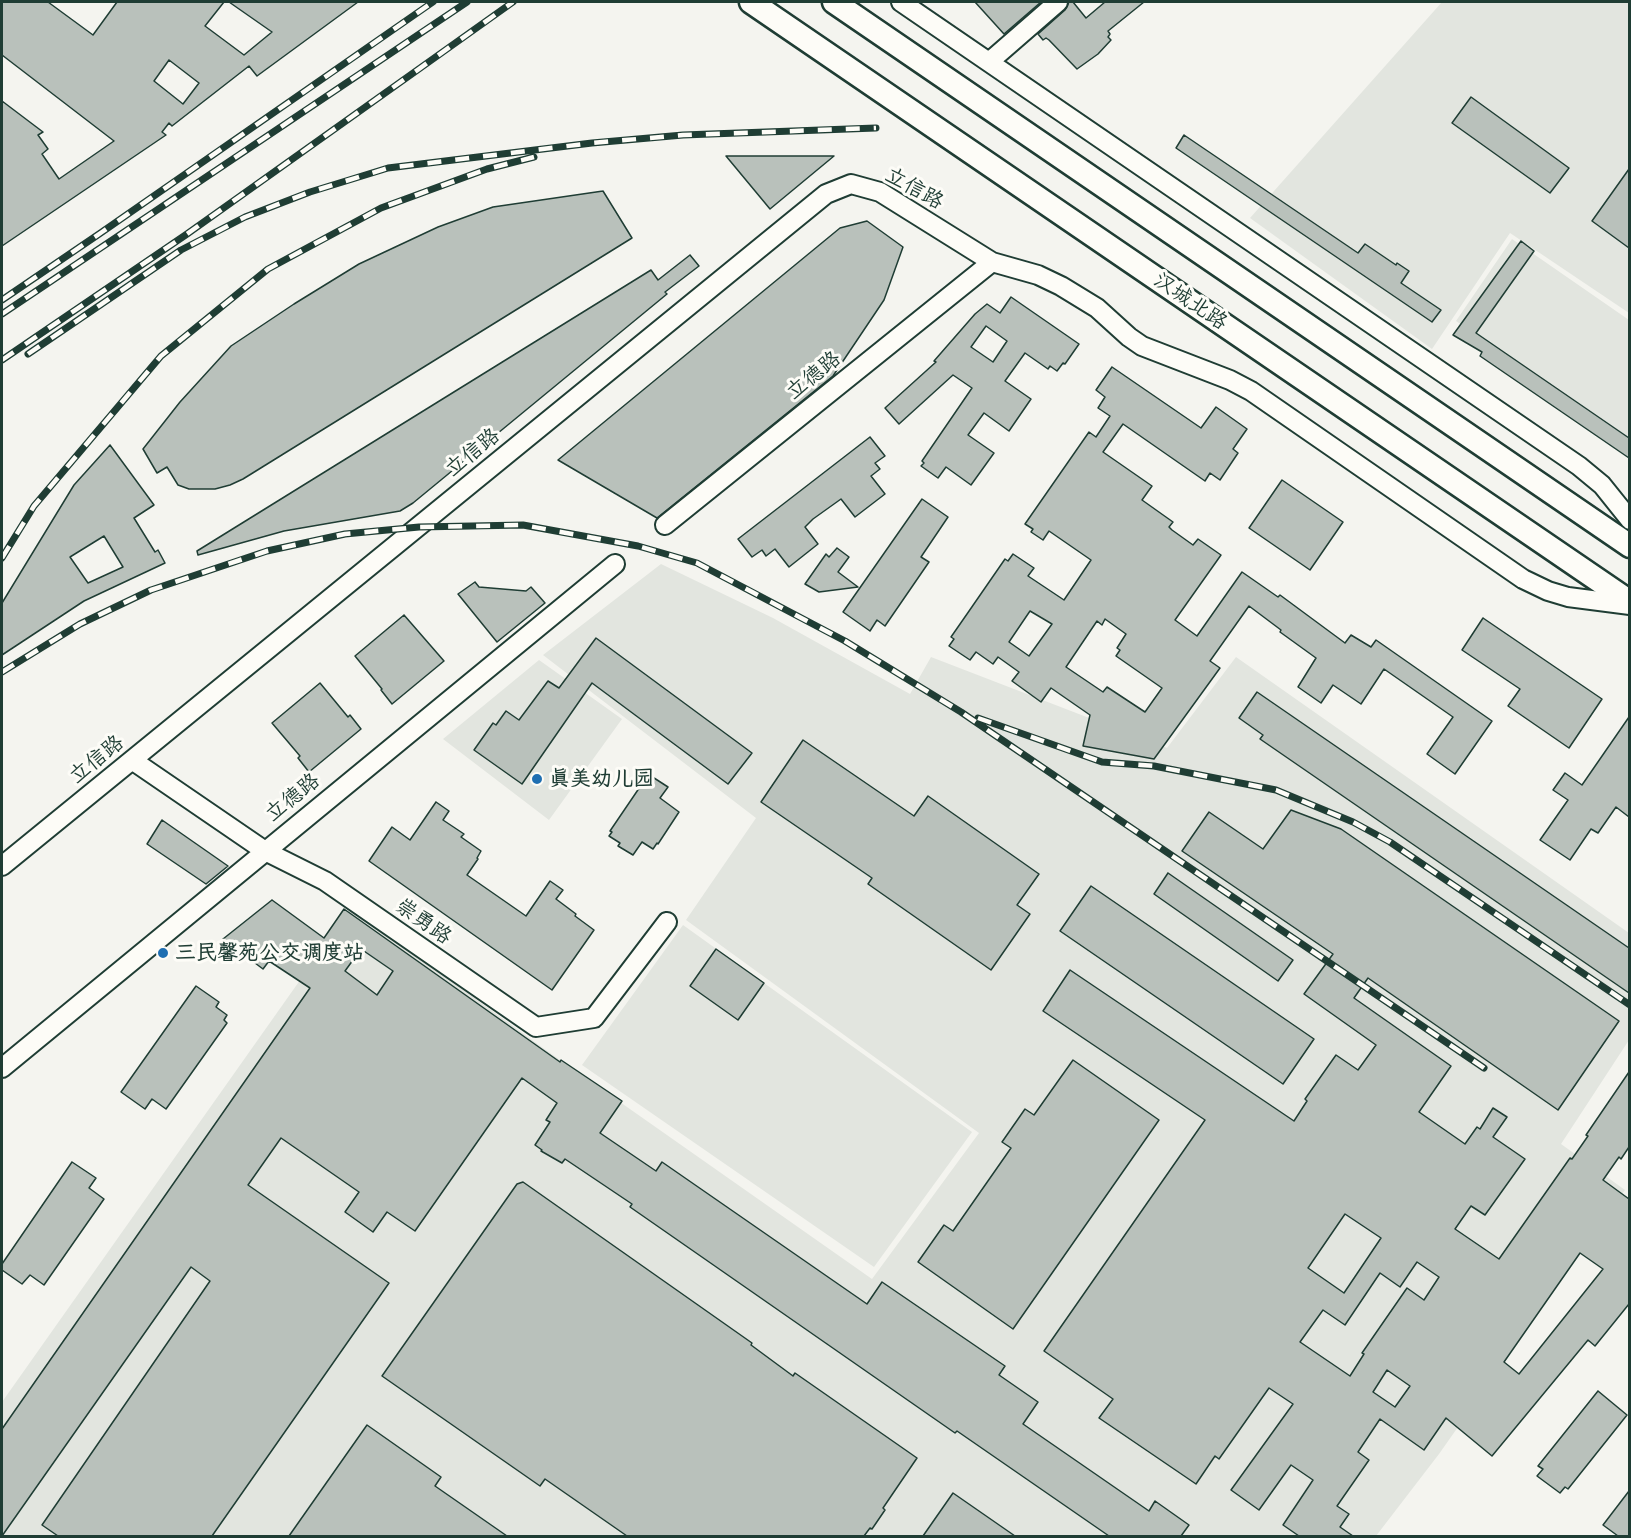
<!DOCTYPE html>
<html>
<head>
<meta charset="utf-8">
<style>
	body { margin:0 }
	#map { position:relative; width:1631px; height:1538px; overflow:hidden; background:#f4f4ef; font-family:Caveat,sans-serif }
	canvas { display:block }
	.frame { position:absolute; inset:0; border:3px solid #1f3d34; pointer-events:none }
</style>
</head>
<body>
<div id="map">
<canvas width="1631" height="1538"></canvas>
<div class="frame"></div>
</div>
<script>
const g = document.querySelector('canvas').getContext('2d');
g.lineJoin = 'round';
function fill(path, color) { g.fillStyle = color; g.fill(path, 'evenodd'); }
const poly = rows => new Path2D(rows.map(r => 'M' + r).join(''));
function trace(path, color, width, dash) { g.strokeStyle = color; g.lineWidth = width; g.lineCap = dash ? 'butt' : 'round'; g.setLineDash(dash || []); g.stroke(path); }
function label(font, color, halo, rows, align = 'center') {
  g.font = font + ' Caveat,"LXGW WenKai TC",sans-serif'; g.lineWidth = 6; g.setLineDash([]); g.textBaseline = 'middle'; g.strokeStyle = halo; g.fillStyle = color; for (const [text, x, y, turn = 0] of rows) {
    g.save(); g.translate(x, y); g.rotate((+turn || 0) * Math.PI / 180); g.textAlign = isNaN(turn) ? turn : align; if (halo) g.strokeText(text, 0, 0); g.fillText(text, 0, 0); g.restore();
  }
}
const built = poly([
	[1442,2,1629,2,1629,313,1510,233,1432,349,1250,218],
	[1512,239,1629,320,1629,439,1456,321],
	[661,564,773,618,910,694,931,657,1167,748,1236,657,1629,933,1629,1040,1561,1144,1625,1190,1439,1454,1376,1536,2,1536,2,1402,351,908,543,1048,872,1279,979,1133,686,920,756,818,543,655],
	[539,660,622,719,549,820,443,739],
	[683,925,972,1132,874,1267,582,1065]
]);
const building = poly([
	[2,2,48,2,93,35,117,2,224,2,205,26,244,55,272,32,229,2,358,2,257,76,249,66,172,126,169,123,162,132,166,135,2,246,2,101,43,132,38,135,48,149,42,154,59,179,114,141,2,55,2,2],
	[169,60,199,83,183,104,154,81,169,60],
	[975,2,1041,2,1004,34,975,2],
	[1069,2,1073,2,1086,18,1105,2,1144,2,1108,31,1110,34,1108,37,1111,40,1098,54,1077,69,1049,40,1046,38,1043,40,1038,34,1065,10,1069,2],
	[1471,97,1569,168,1550,193,1452,123,1471,97],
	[1184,135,1358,253,1365,244,1396,265,1397,263,1409,271,1401,283,1441,310,1432,322,1176,148,1184,135],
	[726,156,834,156,770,209,726,156],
	[1629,169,1629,248,1592,221,1629,169],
	[603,191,632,238,243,479,230,485,215,489,189,489,178,485,167,467,157,473,143,449,180,402,231,346,294,304,359,264,438,227,493,207,603,191],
	[867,221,903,247,884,300,833,376,657,518,558,460,840,228,867,221],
	[1521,241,1534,251,1476,333,1629,438,1629,458,1480,356,1482,352,1453,335,1521,241],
	[690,255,699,266,665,292,667,294,413,503,400,511,284,531,198,555,197,551,651,270,658,280,690,255],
	[1011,297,1079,344,1065,364,1063,363,1057,371,1050,366,1048,369,1025,353,1005,381,1031,399,1009,431,984,413,968,435,994,453,971,485,946,467,938,478,921,466,924,463,922,461,972,388,953,375,899,424,885,408,936,362,934,361,975,314,987,304,1000,313,1011,297],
	[986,326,1007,341,993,362,971,347,986,326],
	[1112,367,1201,428,1216,407,1247,429,1233,449,1238,453,1220,480,1210,473,1205,481,1123,424,1103,452,1152,486,1142,500,1173,522,1169,527,1172,530,1193,545,1198,539,1221,555,1175,620,1197,636,1242,572,1278,597,1280,595,1345,643,1351,635,1371,647,1376,640,1492,721,1455,774,1427,754,1453,717,1384,669,1361,704,1333,685,1321,703,1298,687,1316,658,1280,632,1281,630,1249,606,1210,661,1220,668,1154,759,1083,746,1090,715,1051,688,1041,702,1012,681,1019,672,998,657,993,664,976,652,970,660,949,646,954,639,951,637,967,614,1005,559,1008,561,1013,554,1034,568,1028,576,1064,600,1091,560,1049,531,1043,540,1031,532,1033,529,1025,524,1089,432,1096,437,1110,416,1098,408,1105,397,1096,390,1112,367],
	[1030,611,1052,624,1029,656,1009,642,1030,611],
	[1105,619,1126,634,1117,648,1120,650,1116,656,1162,688,1145,712,1107,687,1103,692,1066,667,1097,621,1102,625,1105,619],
	[870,437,885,456,875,463,880,469,871,476,885,494,855,517,841,499,813,519,805,527,818,544,789,567,775,549,766,556,762,550,752,557,738,539,870,437],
	[110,445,154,505,134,518,155,552,158,550,165,563,84,601,2,655,2,603,74,485,110,445],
	[104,536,123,567,88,583,70,557,104,536],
	[1282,480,1343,522,1310,570,1249,528,1282,480],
	[922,499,948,517,921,557,929,562,885,626,877,620,870,631,843,612,922,499],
	[837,548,849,557,838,572,858,587,819,592,805,584,826,554,829,557,837,548],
	[475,582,479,587,526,591,531,587,545,603,497,642,458,594,475,582],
	[404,615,444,661,392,704,381,690,382,689,355,656,404,615],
	[1483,618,1602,699,1569,748,1508,706,1520,689,1462,650,1483,618],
	[596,638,752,753,728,784,592,683,522,784,474,750,493,723,496,725,506,711,519,720,548,681,559,688,596,638],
	[320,683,348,717,350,715,361,729,309,772,298,758,300,756,272,723,320,683],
	[1257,692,1629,948,1629,993,1260,739,1263,735,1239,718,1257,692],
	[1629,717,1629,817,1616,807,1598,833,1591,829,1570,860,1540,840,1568,800,1553,790,1565,773,1582,785,1629,717],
	[803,740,914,816,928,796,1039,874,1017,905,1030,914,991,970,868,884,872,878,761,802,803,740],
	[651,776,668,787,660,798,679,812,658,844,657,843,653,849,642,842,633,855,618,846,620,843,609,836,612,832,610,831,646,778,648,780,651,776],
	[436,802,449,811,443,820,464,834,461,837,481,851,477,858,478,859,467,875,526,916,550,881,563,890,556,899,576,914,575,916,594,930,552,990,369,861,392,827,410,840,436,802],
	[1291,810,1341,829,1619,1021,1558,1110,1368,978,1354,998,1451,1066,1419,1112,1465,1144,1477,1127,1480,1129,1493,1108,1507,1117,1493,1137,1525,1159,1485,1215,1471,1206,1455,1229,1499,1259,1570,1158,1572,1159,1588,1136,1586,1135,1629,1072,1629,1147,1621,1159,1619,1157,1603,1180,1629,1199,1629,1304,1595,1346,1588,1340,1492,1456,1446,1418,1424,1450,1380,1419,1358,1452,1369,1460,1337,1506,1349,1514,1340,1527,1353,1536,1299,1536,1283,1525,1313,1480,1291,1465,1259,1510,1231,1490,1293,1404,1269,1388,1219,1459,1215,1456,1196,1484,1099,1418,1113,1399,1044,1351,1205,1120,1043,1011,1070,970,1294,1121,1307,1101,1305,1099,1336,1055,1358,1070,1376,1045,1304,994,1333,954,1182,851,1209,812,1263,849,1291,810],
	[1345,1214,1381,1238,1344,1293,1308,1268,1345,1214],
	[1580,1253,1603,1269,1519,1374,1504,1362,1580,1253],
	[1417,1262,1439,1277,1424,1300,1407,1288,1362,1353,1364,1354,1350,1376,1300,1342,1323,1310,1345,1325,1380,1273,1400,1287,1417,1262],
	[1387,1370,1410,1386,1395,1407,1373,1392,1387,1370],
	[162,820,228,866,206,884,147,844,162,820],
	[1168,873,1293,960,1278,981,1154,894,1168,873],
	[1091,886,1314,1039,1283,1084,1060,931,1091,886],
	[272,900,324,938,344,909,560,1062,561,1060,622,1101,600,1133,656,1171,662,1162,867,1304,882,1282,1005,1366,999,1375,1038,1402,1023,1424,1149,1511,1155,1501,1189,1525,1181,1536,1109,1536,957,1431,955,1433,630,1207,632,1204,565,1159,562,1163,541,1151,542,1150,535,1145,550,1122,546,1120,557,1103,522,1078,415,1231,387,1212,373,1232,345,1212,359,1192,281,1138,248,1185,389,1283,212,1536,58,1536,42,1525,210,1281,191,1267,2,1536,2,1429,310,988,269,961,263,969,223,939,272,900],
	[361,949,393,971,377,995,345,971,361,949],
	[716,949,764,983,738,1020,690,986,716,949],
	[196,986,219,1002,216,1007,227,1015,224,1020,227,1023,166,1109,152,1099,145,1109,121,1092,196,986],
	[1073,1060,1159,1120,1013,1329,918,1262,944,1225,953,1231,1011,1148,1002,1142,1025,1109,1034,1115,1073,1060],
	[72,1162,96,1178,89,1188,104,1199,44,1285,30,1275,22,1284,2,1270,2,1264,72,1162],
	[523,1182,752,1343,751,1345,793,1376,795,1373,917,1458,883,1508,885,1510,872,1529,870,1528,864,1536,627,1536,545,1479,540,1486,382,1376,517,1184,523,1182],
	[1598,1391,1627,1415,1568,1489,1565,1487,1560,1493,1537,1476,1543,1469,1538,1466,1598,1391],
	[367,1425,441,1477,435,1486,507,1536,289,1536,367,1425],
	[1629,1491,1629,1536,1618,1536,1603,1525,1629,1491],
	[953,1493,1015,1536,923,1536,953,1493]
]);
const minor = poly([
	[901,2,1579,466,1602,485,1630,520],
	[989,62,1058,2],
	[665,525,992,262],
	[132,760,265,851,325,881,536,1027,594,1018,667,922],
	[2,866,826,194,851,184,880,192,992,262,1038,275,1061,286,1097,308,1129,337,1142,346,1230,380,1251,391,1523,579,1548,591,1568,597,1630,605],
	[2,1068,615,564]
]);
const major = poly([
	[751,2,1630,602],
	[834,2,1630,546]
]);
const rail = poly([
	[2,300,102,232,433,2],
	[2,314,467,2],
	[28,354,181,250,245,217,310,192,388,168,592,143,683,135,876,128],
	[2,360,187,234,513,2],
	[2,558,34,506,161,356,268,269,381,208,487,169,534,157],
	[2,672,80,624,151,590,267,551,345,534,419,527,523,525,638,546,697,563,845,641,961,712,1484,1068],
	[978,718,1102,762,1154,766,1276,790,1353,822,1390,842,1630,1005]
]);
const markers = [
	[537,779,6,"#1f6fb2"],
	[163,953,6,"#1f6fb2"]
];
const streetNames = [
	["立信路",914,189,29],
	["汉城北路",1190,302,34],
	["立德路",814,376,-39],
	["立信路",473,453,-39],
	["立信路",97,760,-39],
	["立德路",293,798,-39],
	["崇勇路",423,922,35]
];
const poiNames = [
	["真美幼儿园",549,779],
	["三民馨苑公交调度站",175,953]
];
fill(built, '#e2e5df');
fill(building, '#b9c1bb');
trace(building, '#1f3d34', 1.5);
trace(minor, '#1f3d34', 22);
trace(major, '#1f3d34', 27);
trace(minor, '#fdfcf7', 18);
trace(major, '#fdfcf7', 22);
trace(rail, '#1f3d34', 7);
trace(rail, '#fdfcf7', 4.5, [14]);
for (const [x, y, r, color] of markers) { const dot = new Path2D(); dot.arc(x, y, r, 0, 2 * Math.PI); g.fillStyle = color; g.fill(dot); trace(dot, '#fdfcf7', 2); }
label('21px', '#1f3d34', '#fdfcf7', streetNames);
label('bold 21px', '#1f3d34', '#fdfcf7', poiNames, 'left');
</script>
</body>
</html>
